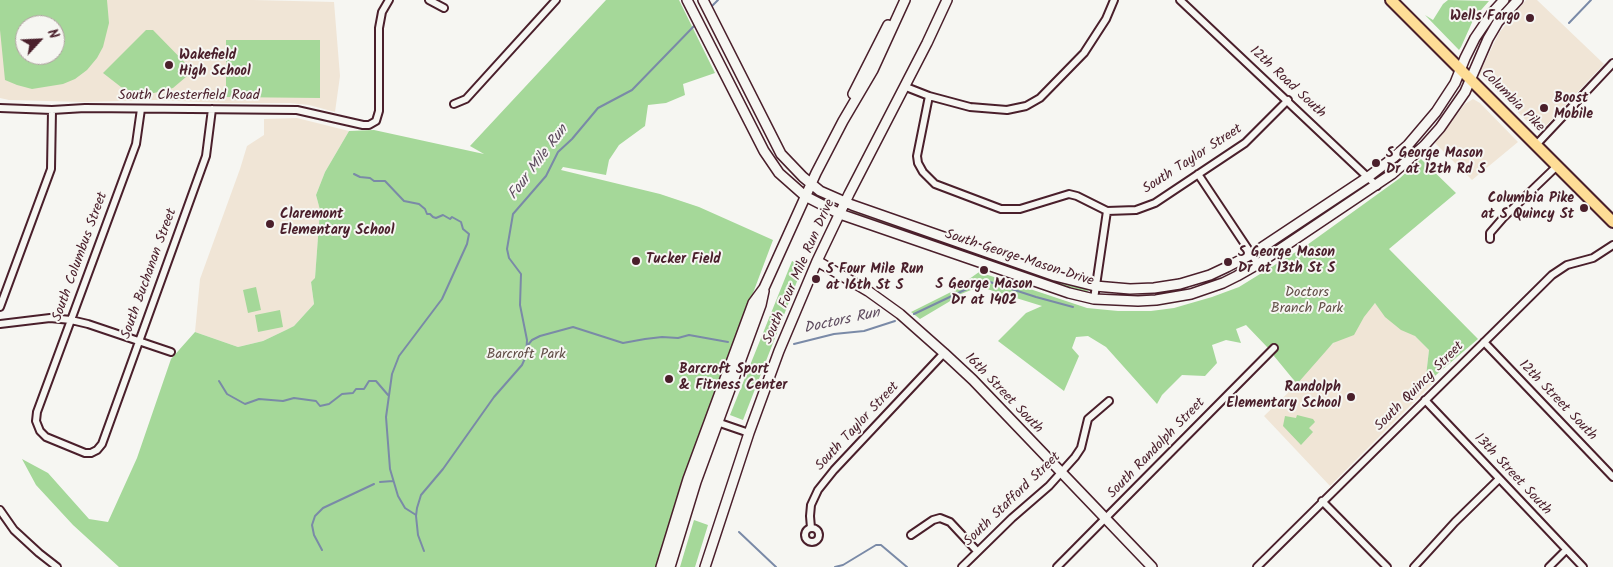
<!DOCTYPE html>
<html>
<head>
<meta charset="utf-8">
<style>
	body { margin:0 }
	#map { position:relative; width:1613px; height:567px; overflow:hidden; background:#f6f6f2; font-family:Kalam,sans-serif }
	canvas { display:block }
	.north { position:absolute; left:15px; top:15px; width:50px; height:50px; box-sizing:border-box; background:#f6f6f2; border:1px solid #b1a0a2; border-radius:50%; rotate:65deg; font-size:14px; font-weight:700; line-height:20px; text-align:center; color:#4a1f2b }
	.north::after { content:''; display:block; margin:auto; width:18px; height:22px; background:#4a1f2b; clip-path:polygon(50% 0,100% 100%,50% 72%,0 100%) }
</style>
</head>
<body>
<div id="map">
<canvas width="1613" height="567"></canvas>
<div class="north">N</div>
</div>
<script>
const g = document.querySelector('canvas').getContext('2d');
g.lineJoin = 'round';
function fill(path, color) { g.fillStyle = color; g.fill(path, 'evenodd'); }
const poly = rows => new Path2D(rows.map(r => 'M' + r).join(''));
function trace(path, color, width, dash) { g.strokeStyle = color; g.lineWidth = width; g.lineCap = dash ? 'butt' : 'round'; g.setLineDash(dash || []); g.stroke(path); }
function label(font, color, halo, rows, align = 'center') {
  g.font = font + ' Kalam,sans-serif'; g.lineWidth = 4; g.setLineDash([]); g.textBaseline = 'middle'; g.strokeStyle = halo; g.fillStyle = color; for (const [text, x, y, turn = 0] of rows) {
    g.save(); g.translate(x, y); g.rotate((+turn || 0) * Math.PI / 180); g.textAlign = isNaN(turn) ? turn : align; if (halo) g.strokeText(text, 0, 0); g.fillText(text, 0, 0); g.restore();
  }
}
const built = poly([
	[0,0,253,0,334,2,340,76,335,112,309,105,290,103,223,103,155,100,83,102,9,100,0,98],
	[25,25,55,25,55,55,25,55],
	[1526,0,1537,0,1604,64,1539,133,1479,74,1499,33],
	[1473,99,1480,103,1518,142,1472,180,1435,143,1465,104],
	[297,118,349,131,325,172,316,195,320,210,315,279,311,282,314,304,294,326,286,330,263,341,238,347,195,332,200,279,240,169,247,146,264,135,264,119],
	[1375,303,1404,325,1429,350,1426,376,1432,384,1330,486,1264,416,1294,387,1292,383]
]);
const green = poly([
	[0,0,107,0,109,23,103,47,97,58,87,70,75,79,63,84,32,89,17,85,5,80,0,30],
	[25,25,55,25,55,55,25,55],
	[606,0,679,0,715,73,683,84,685,95,666,103,648,105,645,126,619,145,609,160,606,175,563,167,561,170,660,194,699,207,773,240,698,439,656,567,119,567,73,525,36,485,22,459,48,473,89,519,108,522,137,458,171,359,195,332,238,347,263,341,286,330,294,326,314,304,311,282,315,278,320,210,316,195,325,172,349,131,374,130,484,154,470,146],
	[1448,0,1489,1,1474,18,1461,47,1459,50,1425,15,1433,20,1443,4],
	[146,30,153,30,193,71,173,88,154,93,135,93,121,87,103,73],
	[226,40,320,40,320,98,226,97],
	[1421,159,1456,193,1389,249,1478,339,1429,381,1426,376,1429,350,1415,336,1401,330,1385,317,1375,303,1364,317,1354,335,1333,343,1297,384,1274,356,1275,347,1268,348,1246,325,1236,329,1241,343,1226,340,1212,345,1217,363,1205,376,1182,375,1162,395,1157,404,1106,347,1088,336,1076,337,1072,348,1079,356,1064,391,998,341,1026,313,1042,306,987,289,971,290,956,296,952,300,920,319,911,312,951,292,979,272,1087,308,1118,311,1151,311,1174,308,1212,297,1239,287,1307,245,1400,178],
	[852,211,876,220,888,220,976,251,975,257,850,213],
	[985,255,1088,289,1087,294,983,260],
	[792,261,803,266,743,420,730,415],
	[256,287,261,310,248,313,243,290],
	[280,310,283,327,258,332,255,315],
	[1297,415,1313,419,1315,422,1309,428,1313,432,1301,445,1283,426,1285,416,1296,418],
	[694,520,708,525,695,567,680,567]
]);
const stream = poly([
	[711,7,718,0],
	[1569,23,1591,0],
	[354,174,360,177,370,178,374,181,385,181,404,201,419,204,425,209,427,214,430,214,433,217,436,218,443,215,450,219,452,217,461,222,463,229,469,234,467,244,442,299,399,356,392,374,386,417,390,469,398,496,405,508,416,515],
	[914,314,975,285,990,282,1036,297,1073,307],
	[794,344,834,334,864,331,895,321],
	[527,346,532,340,540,336,573,327,623,343,645,339,662,337,678,338,689,335,728,342],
	[219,381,227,394,245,404,259,399,283,401,294,398,316,401,320,406,329,404,342,394,353,393,356,389,364,389,369,381,376,381,388,395],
	[380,482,393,481],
	[739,532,776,567],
	[322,550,314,535,312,525,315,516,323,508,374,484],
	[424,551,418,535,416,516,417,508,421,495,443,469,494,397,522,365,526,356,527,340,520,305,521,274,509,258,507,249,513,214,546,176,558,152,572,139,598,108,632,90,696,24],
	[835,567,843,565,876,545,881,545,907,567]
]);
const street = poly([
	[429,0,444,8],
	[1180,0,1377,186],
	[906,87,929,96,970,107,1007,110,1026,106,1040,98,1084,53,1106,19,1114,0],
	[929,96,917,156,918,163,923,172,935,184,1001,209,1020,209,1069,194,1077,196,1107,211,1136,210,1155,203,1245,143,1288,100],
	[454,104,466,99,556,0],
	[0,108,52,110,85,108,297,110,363,125,369,125,376,121,379,111,379,28,382,12,389,0],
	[141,109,136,144,37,412,36,421,40,431,46,437,85,453,91,453,97,450,102,444,206,156,212,109],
	[1536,145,1613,63],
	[1198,174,1258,264],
	[1490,239,1490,233,1503,218,1557,166],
	[1094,299,1107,211],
	[0,307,51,169,52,110],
	[0,324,50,318,71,320,88,324,171,352],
	[1484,342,1613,477],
	[1425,400,1583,567],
	[714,421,749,433],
	[1322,501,1387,567],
	[0,510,14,530,39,553,57,567],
	[811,528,810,516,811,505,818,490,834,470,944,353],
	'805 535a7 7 0 1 1 14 0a7 7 0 1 1-14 0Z',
	[911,535,933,520,940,518,950,522,977,551],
	[962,567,1012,518,1049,486,1075,457,1081,448,1088,419,1109,401],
	[1057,567,1274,348],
	[1257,567,1552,275,1567,265,1593,258,1613,245],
	[1414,567,1455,522,1499,479],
	[1549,567,1566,550]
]);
const secondary = poly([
	[687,0,764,151,779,173,805,196,840,214,1069,293,1094,299,1138,301,1156,300,1191,294,1223,283,1237,276,1258,264,1392,174,1424,146,1440,128,1465,92,1488,39,1498,22,1518,0],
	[703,0,781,154,803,177,820,191,852,205,1055,276,1095,286,1130,289,1154,288,1180,284,1210,275,1227,267,1252,254,1368,177,1393,158,1408,145,1436,112,1455,83,1465,58,1475,38,1492,13,1504,0],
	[853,94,888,25],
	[817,261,868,291,900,314,944,353,973,380,1152,567],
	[661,567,688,479,753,303,764,288,816,173,843,121,873,70,905,0],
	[670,567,696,482,761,305,764,291],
	[705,567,749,433,779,351,817,261,849,194,927,43,947,0]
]);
const primary = poly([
	[1391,0,1613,222]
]);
const markers = [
	[1530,18,5,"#4a1f2b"],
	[169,65,5,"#4a1f2b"],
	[1544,108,5,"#4a1f2b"],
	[1376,163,5,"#4a1f2b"],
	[1584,208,5,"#4a1f2b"],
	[270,224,5,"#4a1f2b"],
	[636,261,5,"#4a1f2b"],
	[1228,262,5,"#4a1f2b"],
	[984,270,5,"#4a1f2b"],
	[816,279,5,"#4a1f2b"],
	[669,379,5,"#4a1f2b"],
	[1351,397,5,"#4a1f2b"]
];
const poiNames = [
	["Wells Fargo",1520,18,"right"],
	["Wakefield",179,57],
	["High School",179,73],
	["Boost",1554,100],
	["Mobile",1554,116],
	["S George Mason",1386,155],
	["Dr at 12th Rd S",1386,171],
	["Columbia Pike",1574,200,"right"],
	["at S Quincy St",1574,216,"right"],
	["Claremont",280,216],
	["Elementary School",280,232],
	["S George Mason",1238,254],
	["Dr at 13th St S",1238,270],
	["Tucker Field",646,261],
	["S Four Mile Run",826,271],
	["at 16th St S",826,287],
	["S George Mason",984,286,"center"],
	["Dr at 1402",984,302,"center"],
	["Barcroft Sport",679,371],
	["& Fitness Center",679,387],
	["Randolph",1341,389,"right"],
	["Elementary School",1341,405,"right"]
];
const streetNames = [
	["12th Road South",1287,83,43],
	["South Chesterfield Road",189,97],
	["Columbia Pike",1512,101,45],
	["South Taylor Street",1193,160,-33],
	["South Columbus Street",81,257,-70],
	["South George Mason Drive",1019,259,18],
	["South Four Mile Run Drive",800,272,-66],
	["South Buchanan Street",150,274,-70],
	["South Quincy Street",1420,387,-45],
	["16th Street South",1003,394,46],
	["12th Street South",1557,401,46],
	["South Taylor Street",858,427,-47],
	["South Randolph Street",1157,449,-46],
	["13th Street South",1512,475,47],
	["South Stafford Street",1013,500,-44]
];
const parkNames = [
	["Doctors",1307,294],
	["Branch Park",1307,310],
	["Barcroft Park",526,356]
];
const waterNames = [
	["Four Mile Run",539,163,-53],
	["Doctors Run",842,322,-12]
];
fill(built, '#f0e5d6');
fill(green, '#a5d899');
trace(stream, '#7a8aa7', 2);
trace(street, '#4a1f2b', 10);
trace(secondary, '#4a1f2b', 12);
trace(primary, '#4a1f2b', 14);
trace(street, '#f6f6f2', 6);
trace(secondary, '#f6f6f2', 9);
trace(primary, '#fedd96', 10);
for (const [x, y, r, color] of markers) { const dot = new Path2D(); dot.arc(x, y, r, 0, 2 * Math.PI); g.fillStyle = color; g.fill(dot); trace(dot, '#f6f6f2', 2); }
label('bold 14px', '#4a1f2b', '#f6f6f2', poiNames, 'left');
label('14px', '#4a1f2b', '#f6f6f2', streetNames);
label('14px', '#614d46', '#f6f6f2', parkNames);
label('italic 15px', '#5e4c5f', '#f6f6f2', waterNames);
</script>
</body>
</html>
